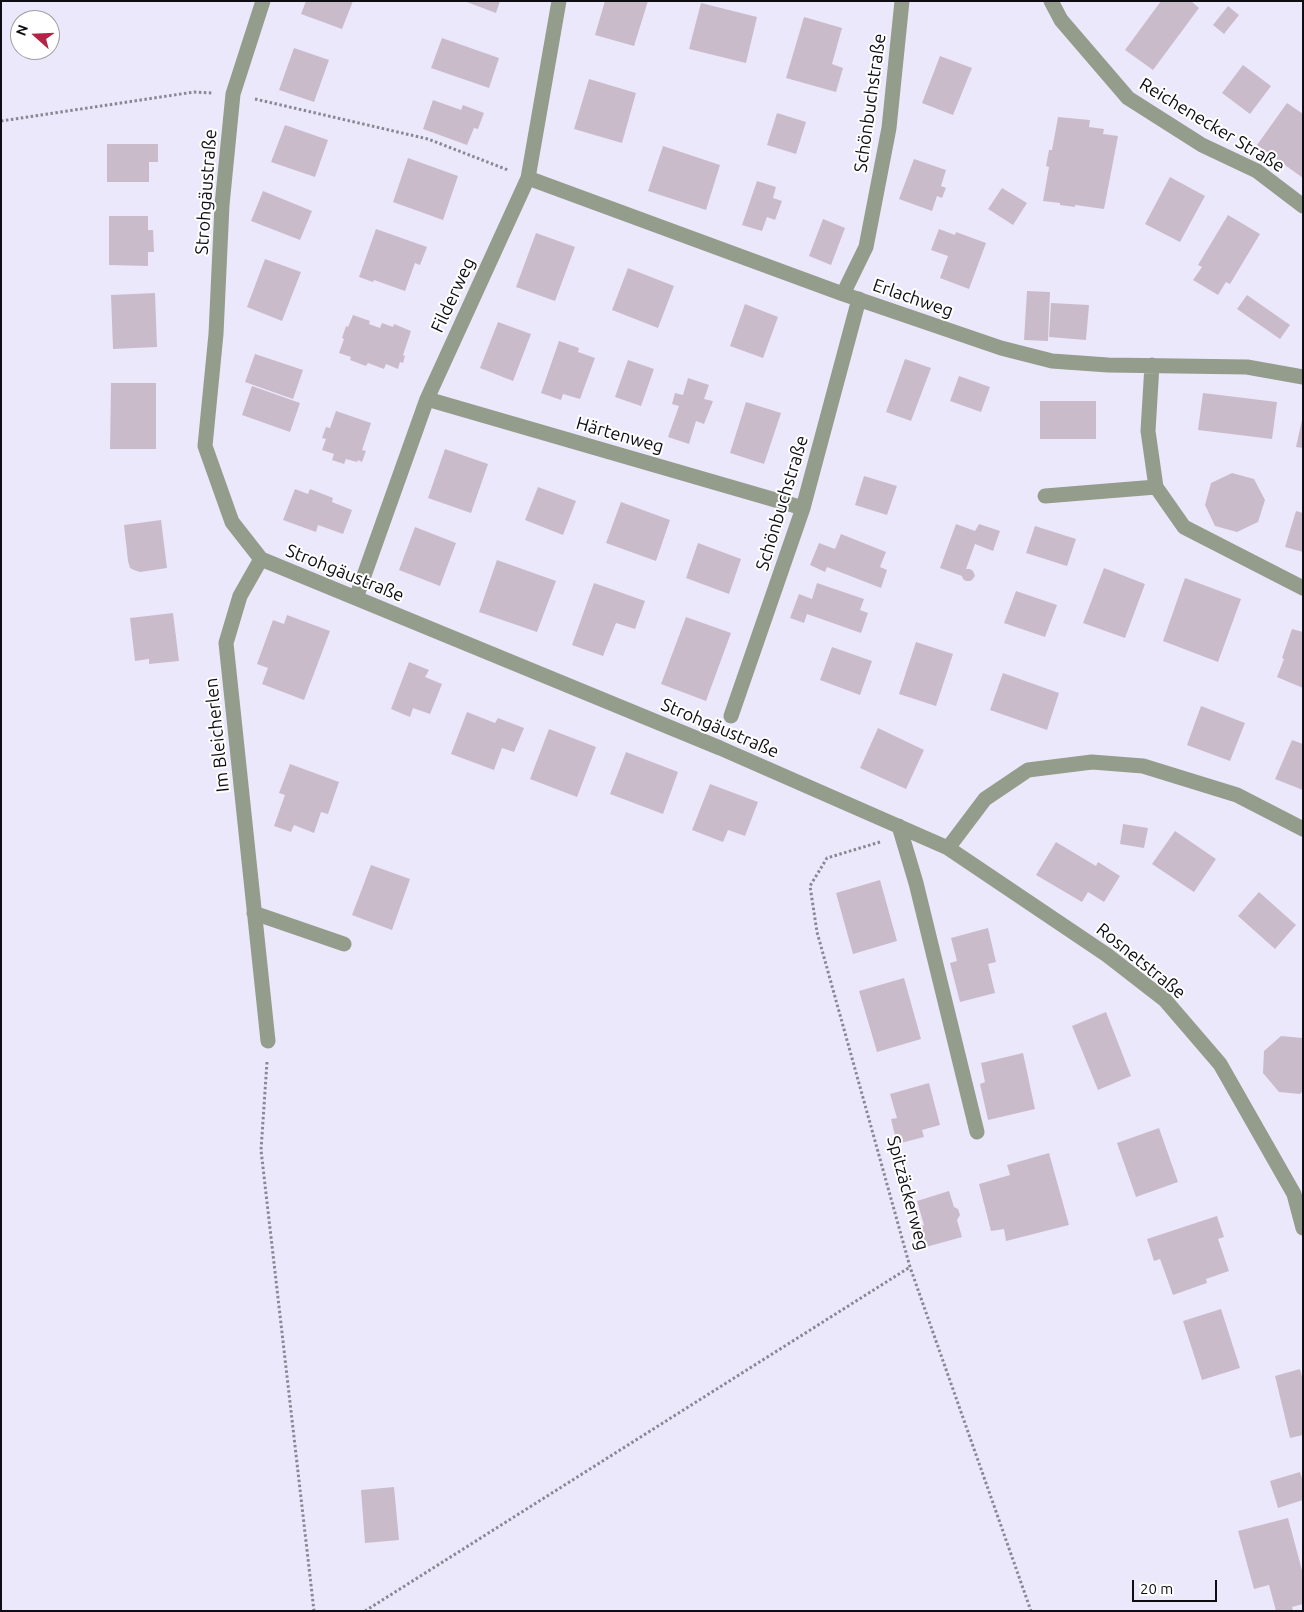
<!DOCTYPE html>
<html>
<head>
<meta charset="utf-8">
<style>
	body { margin:0 }
	#map { position:relative; width:1304px; height:1612px; overflow:hidden; background:#ece8fc; font-family:Ubuntu,sans-serif }
	canvas { display:block }
	.frame { position:absolute; inset:0; border:2px solid #0e0d13; pointer-events:none }
	.north { position:absolute; left:10px; top:10px; width:50px; height:50px; box-sizing:border-box; background:#fff; border:1px solid #9f9ea1; border-radius:50%; rotate:290deg; font-size:14px; font-weight:700; line-height:20px; text-align:center; color:#0e0d13 }
	.north::after { content:''; display:block; margin:auto; width:18px; height:22px; background:#b52446; clip-path:polygon(50% 0,100% 100%,50% 72%,0 100%) }
	.scale { position:absolute; left:1132px; top:1580px; width:85px; height:22px; box-sizing:border-box; border:2px solid #0e0d13; border-top:0; padding-left:6px; font-size:15px; line-height:18px; white-space:nowrap; color:#0e0d13; -webkit-text-stroke:4px #fff; paint-order:stroke }
</style>
</head>
<body>
<div id="map">
<canvas width="1304" height="1612"></canvas>
<div class="frame"></div>
<div class="north">N</div>
<div class="scale">20 m</div>
</div>
<script>
const g = document.querySelector('canvas').getContext('2d');
g.lineJoin = 'round';
function fill(path, color) { g.fillStyle = color; g.fill(path, 'evenodd'); }
const poly = rows => new Path2D(rows.map(r => 'M' + r).join(''));
function trace(path, color, width, dash) { g.strokeStyle = color; g.lineWidth = width; g.lineCap = dash ? 'butt' : 'round'; g.setLineDash(dash || []); g.stroke(path); }
function label(font, color, halo, rows, align = 'center') {
  g.font = font + ' Ubuntu,sans-serif'; g.lineWidth = 4; g.setLineDash([]); g.textBaseline = 'middle'; g.strokeStyle = halo; g.fillStyle = color; for (const [text, x, y, turn = 0] of rows) {
    g.save(); g.translate(x, y); g.rotate((+turn || 0) * Math.PI / 180); g.textAlign = isNaN(turn) ? turn : align; if (halo) g.strokeText(text, 0, 0); g.fillText(text, 0, 0); g.restore();
  }
}
const building = poly([
	[306,1,353,1,342,29,301,14],
	[464,1,500,1,496,13],
	[605,1,648,1,634,46,595,35],
	[1161,1,1191,1,1199,8,1153,70,1125,50],
	[701,3,757,17,746,63,689,49],
	[1228,6,1239,15,1224,34,1213,25],
	[804,17,842,28,832,64,843,68,836,92,786,78],
	[442,38,499,58,489,88,431,68],
	[294,48,329,60,314,102,279,90],
	[940,56,972,68,953,115,922,103],
	[1243,65,1271,86,1250,114,1222,93],
	[589,79,636,93,622,143,574,129],
	[433,100,461,110,463,105,484,113,478,129,474,128,467,145,423,129],
	[1287,103,1303,114,1303,178,1257,145],
	[777,113,806,122,796,154,767,145],
	[1058,117,1090,120,1089,127,1104,129,1103,134,1118,136,1104,209,1075,205,1075,207,1060,205,1060,203,1043,201,1049,167,1046,166,1049,150,1052,150],
	[285,125,328,140,315,177,271,162],
	[107,144,158,144,158,162,149,162,149,182,107,182],
	[663,146,720,165,706,210,648,191],
	[408,158,458,176,443,220,393,202],
	[914,159,946,170,941,186,946,188,942,198,937,196,932,211,899,199],
	[1170,177,1205,196,1180,242,1145,224],
	[757,181,776,187,773,198,782,201,775,220,767,217,762,231,742,225],
	[1002,188,1027,203,1013,225,988,209],
	[263,191,312,211,300,240,251,221],
	[1228,215,1260,234,1230,284,1226,282,1218,295,1193,280,1202,267,1198,265],
	[109,216,148,216,148,230,153,230,154,252,148,252,148,266,109,265],
	[823,219,845,228,831,265,809,256],
	[376,229,427,247,420,265,415,263,405,291,374,280,373,282,359,277],
	[939,229,955,235,956,232,986,243,969,289,940,278,948,256,931,250],
	[536,233,575,247,555,301,516,287],
	[265,259,301,272,282,321,247,307],
	[628,268,674,286,658,328,612,310],
	[1027,291,1050,292,1048,341,1024,340],
	[155,293,157,347,113,349,111,295],
	[1247,295,1290,325,1280,339,1237,309],
	[1051,303,1089,305,1086,340,1049,337],
	[745,304,778,317,763,358,730,346],
	[353,315,370,321,369,324,380,328,382,323,393,327,394,324,411,331,403,355,405,356,403,363,400,362,398,369,386,364,384,369,368,363,366,366,350,360,351,357,339,353,344,339,342,338,346,326,348,327],
	[498,322,531,334,513,381,480,368],
	[559,341,579,348,578,352,595,358,580,399,563,394,561,400,541,393],
	[255,354,303,370,293,399,245,382],
	[905,359,931,368,911,421,886,412],
	[628,360,654,369,641,406,615,397],
	[959,376,990,387,981,412,950,401],
	[688,378,709,385,704,399,713,401,704,424,696,421,689,444,668,437,679,406,672,404,675,393,683,395],
	[111,383,156,383,156,449,110,449],
	[252,386,300,403,290,432,242,415],
	[1203,393,1277,402,1272,439,1198,430],
	[1040,401,1096,401,1096,439,1040,439],
	[746,402,781,413,764,464,730,453],
	[336,411,371,423,362,450,366,451,362,462,358,460,357,462,346,459,344,464,332,460,334,454,322,450,326,439,322,438,326,427,330,428],
	[1302,420,1303,420,1303,448,1296,447],
	[445,449,488,464,471,513,428,498],
	[1232,473,1254,479,1265,500,1258,522,1237,532,1215,526,1205,505,1211,483],
	[864,476,897,486,887,515,855,505],
	[538,487,576,501,563,535,525,520],
	[295,489,308,494,310,489,333,498,332,502,352,510,343,534,318,525,316,532,283,520],
	[621,502,670,520,656,561,606,543],
	[1296,511,1303,513,1303,552,1285,547],
	[161,520,167,568,140,572,134,570,130,568,128,561,124,525],
	[956,524,975,531,979,524,1000,531,993,551,975,544,966,569,970,569,973,571,975,576,972,580,970,581,966,581,963,579,962,576,940,568],
	[1035,526,1076,539,1067,566,1026,553],
	[415,527,456,543,440,586,399,570],
	[841,534,886,552,880,567,887,570,881,588,827,567,825,572,810,565,819,543,835,549],
	[698,543,741,559,729,594,686,578],
	[497,560,556,581,537,632,479,612],
	[1104,568,1145,584,1125,638,1083,623],
	[1185,578,1241,599,1218,662,1163,641],
	[594,583,645,601,635,629,616,623,603,656,572,645],
	[817,583,864,599,860,610,868,613,861,633,807,614,804,623,790,618,799,594,812,599],
	[1016,591,1057,605,1045,637,1004,623],
	[173,613,179,661,149,664,149,659,135,661,130,618],
	[287,615,330,631,304,700,262,684,268,668,257,664,273,620,284,624],
	[686,617,731,633,706,701,661,684],
	[1292,629,1303,632,1303,688,1277,677,1284,659,1282,658],
	[916,642,953,654,936,706,899,694],
	[832,647,872,661,860,695,820,680],
	[409,662,429,670,425,677,442,684,430,714,413,708,410,717,391,709],
	[1003,673,1059,693,1047,730,990,710],
	[1201,706,1245,723,1230,761,1187,745],
	[467,712,495,723,498,718,524,728,514,752,502,748,494,770,451,754],
	[878,728,924,750,906,789,860,768],
	[549,729,596,747,577,797,530,779],
	[1292,740,1303,744,1303,790,1275,779],
	[626,752,678,772,663,814,610,794],
	[290,764,339,782,328,814,321,812,314,833,294,825,291,832,274,826,285,795,279,793],
	[710,784,758,802,745,836,728,830,723,842,692,830],
	[1123,824,1148,828,1144,848,1120,844],
	[1175,831,1216,859,1194,892,1152,864],
	[1056,842,1096,866,1098,862,1120,876,1104,902,1088,892,1082,902,1036,875],
	[371,865,410,879,392,930,352,915],
	[880,880,897,941,853,954,836,893],
	[1259,892,1296,925,1275,949,1238,916],
	[988,928,996,962,988,964,995,993,960,1002,950,963,957,961,951,938],
	[904,978,921,1039,877,1052,859,991],
	[1106,1012,1131,1076,1098,1090,1072,1026],
	[1281,1036,1303,1038,1303,1091,1300,1094,1279,1092,1263,1073,1264,1051],
	[1023,1053,1035,1109,988,1120,980,1084,985,1082,981,1063],
	[929,1083,940,1125,922,1130,924,1137,897,1144,891,1119,897,1118,890,1094],
	[1159,1128,1178,1182,1136,1197,1117,1143],
	[1049,1153,1069,1225,1006,1241,1004,1229,991,1231,979,1184,1010,1175,1007,1165],
	[949,1191,954,1207,958,1209,960,1215,957,1220,962,1237,926,1247,920,1227,924,1225,917,1201],
	[1217,1216,1224,1237,1218,1239,1229,1271,1206,1279,1207,1283,1173,1295,1160,1259,1154,1261,1147,1239],
	[1221,1309,1240,1368,1202,1380,1183,1321],
	[1300,1369,1303,1380,1303,1435,1290,1438,1275,1376],
	[1300,1472,1303,1481,1303,1500,1278,1508,1270,1481],
	[394,1487,399,1540,365,1543,361,1490],
	[1288,1518,1303,1574,1303,1604,1292,1607,1293,1611,1276,1611,1269,1585,1254,1589,1238,1531]
]);
const path = poly([
	[255,99,428,139,508,170],
	[1,121,194,92,212,93],
	[880,842,827,858,810,886,817,932,910,1267,1031,1611],
	[267,1062,261,1150,314,1611],
	[365,1611,910,1267]
]);
const minor = poly([
	[263,1,233,94,222,205,216,334,205,446,232,522,261,559,720,748,948,848,1107,955,1165,1000,1220,1064,1294,1194,1303,1228],
	[1051,1,1061,20,1128,98,1202,145,1257,171,1303,206],
	[528,178,843,294,1001,348,1052,361,1108,365,1247,367,1303,377],
	[843,294,866,247,889,128,902,1],
	[1152,365,1148,431,1156,487,1184,527,1303,588],
	[427,399,803,508],
	[1045,496,1156,487],
	[261,559,240,596,226,643,268,1041],
	[356,598,427,399,528,178,559,1],
	[731,716,803,508,859,299],
	[899,826,916,883,977,1132],
	[948,848,985,799,1028,770,1092,762,1143,766,1237,795,1303,829],
	[254,913,344,944]
]);
const streetNames = [
	["Schönbuchstraße",870,103,-82],
	["Reichenecker Straße",1212,125,31],
	["Strohgäustraße",206,192,-86],
	["Filderweg",453,295,-65],
	["Erlachweg",913,298,19],
	["Härtenweg",620,435,16],
	["Schönbuchstraße",782,503,-73],
	["Strohgäustraße",345,573,22],
	["Strohgäustraße",720,728,23],
	["Im Bleicherlen",217,735,-96],
	["Rosnetstraße",1141,961,39],
	["Spitzäckerweg",908,1193,75]
];
fill(building, '#cabbcb');
trace(path, '#8a8795', 3, [2.5, 2.5]);
trace(minor, '#949c8b', 15);
label('18px', '#0e0d13', '#fff', streetNames);
</script>
</body>
</html>
